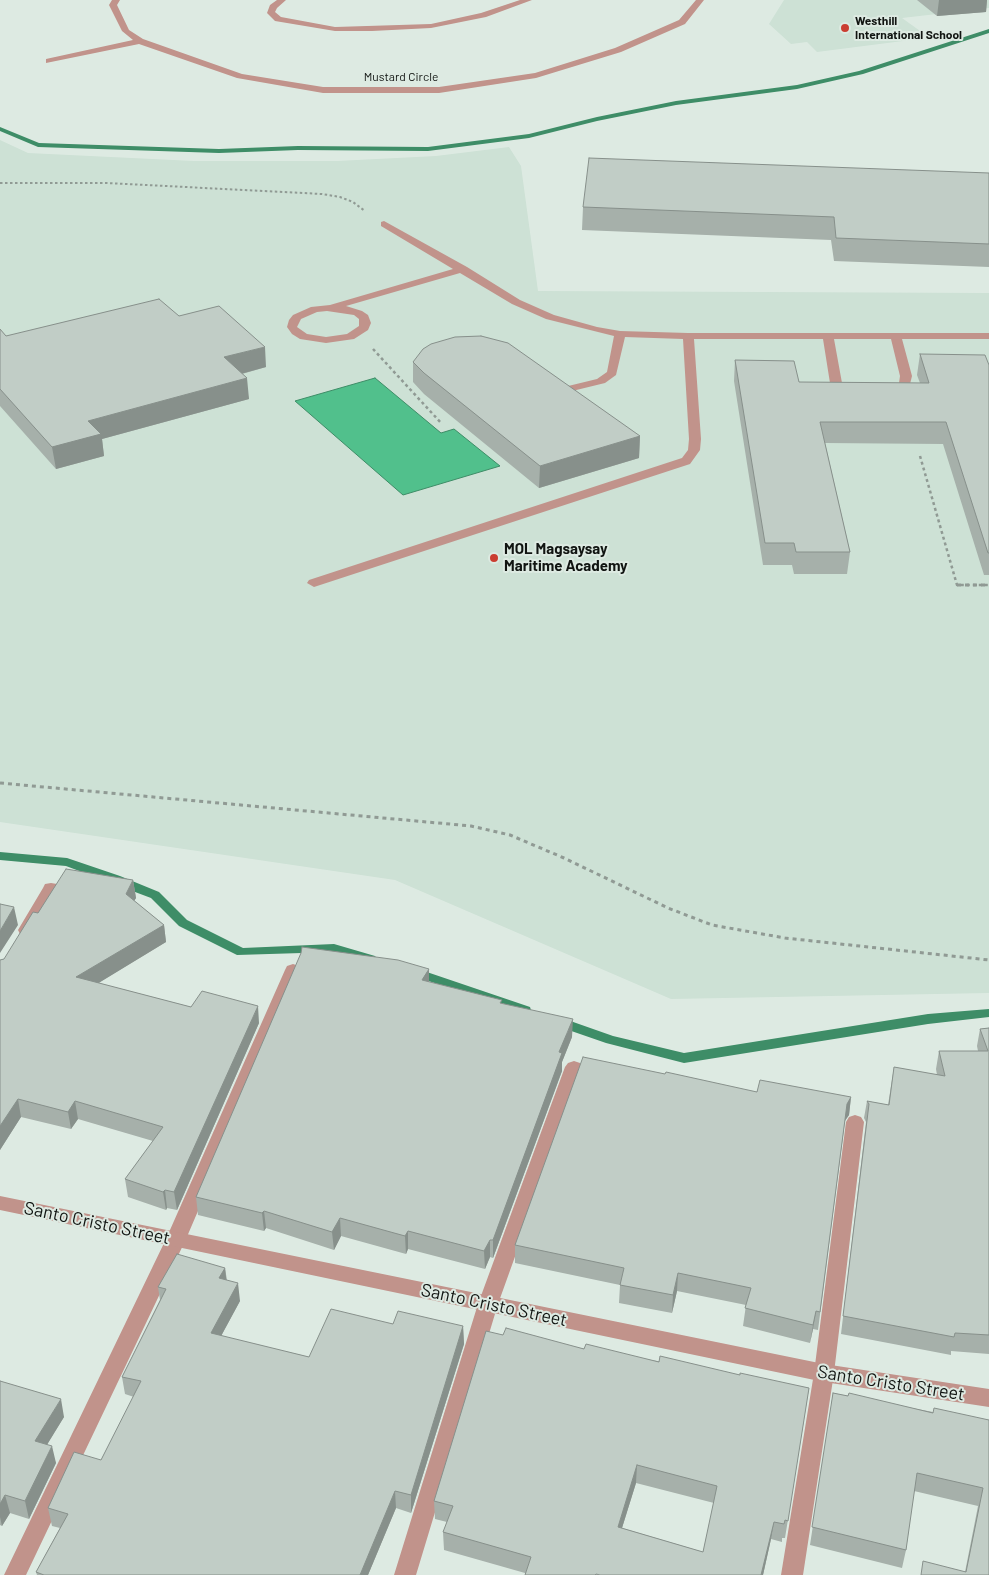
<!DOCTYPE html>
<html>
<head>
<meta charset="utf-8">
<style>
	body { margin:0 }
	canvas { display:block; background:#ddeae2 }
</style>
</head>
<body>
<canvas width="989" height="1575"></canvas>
<script>
const g = document.querySelector('canvas').getContext('2d');
g.lineJoin = 'round';
function fill(path, color) { g.fillStyle = color; g.fill(path, 'evenodd'); }
const poly = rows => new Path2D(rows.map(r => 'M' + r).join(''));
function trace(path, color, width, dash) { g.strokeStyle = color; g.lineWidth = width; g.lineCap = dash ? 'butt' : 'round'; g.setLineDash(dash || []); g.stroke(path); }
function label(font, color, halo, rows, align = 'center') {
  g.font = font + ' Barlow,sans-serif'; g.lineWidth = 4; g.setLineDash([]); g.textBaseline = 'middle'; g.strokeStyle = halo; g.fillStyle = color; for (const [text, x, y, turn = 0] of rows) {
    g.save(); g.translate(x, y); g.rotate((+turn || 0) * Math.PI / 180); g.textAlign = isNaN(turn) ? turn : align; if (halo) g.strokeText(text, 0, 0); g.fillText(text, 0, 0); g.restore();
  }
}
const built = poly([
	[784,0,989,0,989,8,902,18,923,33,903,41,817,52,807,42,791,44,769,24],
	[0,140,28,153,194,161,337,161,436,156,509,147,521,166,538,291,989,293,989,993,671,999,395,880,0,822]
]);
const water = poly([
	[375,378,441,433,454,429,500,466,403,495,295,401,375,378]
]);
const stream = poly([
	[989,29,989,33,863,74,797,89,676,105,597,121,529,138,428,151,298,150,219,153,38,147,0,131,0,127,39,143,219,149,298,146,428,147,529,134,597,117,676,101,797,85,859,71,989,29],
	[0,852,67,858,120,876,159,892,187,920,243,948,334,944,375,956,377,959,375,962,371,963,334,952,237,955,179,926,151,898,66,866,0,860,0,852],
	[415,968,530,1007,531,1010,530,1013,525,1014,411,975,409,972,411,969,415,968],
	[989,1009,989,1017,928,1024,684,1063,606,1043,554,1025,553,1022,554,1019,559,1017,613,1036,684,1053,928,1014,989,1009]
]);
const pathFar2 = poly([
	[0,183,107,183,322,194,340,197,353,202,365,211]
]);
const pathFar1 = poly([
	[373,349,442,424],
	[920,456,957,585,989,585]
]);
const path = poly([
	[957,585,989,585],
	[0,783,471,826,510,835,564,858,668,908,712,925,785,938,989,960]
]);
const service = poly([
	[384,221,467,267,520,300,554,315,597,327,620,331,688,333,989,333,989,339,902,339,912,376,910,384,900,392,888,395,882,392,899,383,900,376,891,339,834,339,842,383,845,387,857,390,859,392,857,394,853,395,837,392,830,383,823,339,694,339,701,439,700,450,690,464,314,587,307,583,309,580,682,458,688,450,689,439,683,339,625,337,616,375,605,383,564,393,560,392,558,390,560,388,597,379,607,372,614,336,546,319,512,304,460,273,346,306,362,311,368,315,371,323,368,330,354,339,326,343,300,339,292,334,287,327,289,320,293,315,311,307,330,305,453,269,381,226,381,222,384,221],
	[327,311,354,315,359,319,359,326,347,334,326,337,307,334,297,327,301,319,317,312,327,311],
	[51,883,57,884,59,888,34,930,32,934,26,935,20,934,18,930,43,888,45,884,51,883],
	[293,964,299,966,301,970,186,1239,26,1575,4,1575,166,1239,285,970,287,966,293,964],
	[574,1061,580,1063,583,1067,498,1304,495,1310,488,1312,481,1310,478,1304,565,1067,568,1063,574,1061],
	[855,1115,861,1117,864,1122,834,1373,803,1575,781,1575,814,1373,846,1122,849,1117,855,1115]
]);
const minor = poly([
	[112,0,120,0,117,5,129,30,143,39,242,74,323,87,439,87,535,73,615,48,679,20,696,0,704,0,685,24,621,52,536,78,439,93,323,93,237,78,139,44,46,63,46,59,133,40,122,31,109,5,112,0],
	[277,0,286,0,277,8,275,12,281,17,335,27,431,24,481,13,520,0,532,0,486,17,431,28,372,31,335,31,275,21,267,13,270,5,277,0],
	[488,1296,495,1298,498,1304,416,1575,394,1575,478,1304,481,1298,488,1296]
]);
const tertiary = poly([
	[0,1196,824,1364,989,1389,989,1407,824,1382,0,1210,0,1196]
]);
const wall = poly([
	[917,0,987,0,986,12,937,16],
	[989,173,989,267,834,261,831,240,582,230,583,207],
	[179,316,266,367,242,374,249,399,102,439,104,456,56,469,0,406,0,329,6,336],
	[920,354,989,365,989,575,984,575,943,444,825,443,850,552,847,574,794,574,792,565,763,565,734,381,735,360,799,382,920,383,917,375],
	[413,362,640,436,639,458,539,488,424,394,413,382],
	[133,880,136,898,134,901,164,925,166,942,98,983,191,1007,259,1023,177,1210,167,1208,166,1210,128,1197,125,1179,153,1141,78,1119,71,1129,21,1117,0,1150,0,960,4,959,38,913],
	[429,982,502,1003,572,1037,562,1062,562,1071,493,1258,490,1257,485,1269,408,1249,406,1254,341,1236,334,1250,266,1228,264,1231,198,1215,196,1197],
	[989,1028,989,1354,951,1351,951,1355,841,1334,866,1122,864,1118,867,1101,888,1105,894,1067,937,1075,936,1069,939,1051,978,1051,977,1046,980,1029],
	[757,1092,851,1097,849,1115,845,1121,818,1330,813,1329,810,1343,743,1326,746,1305,677,1291,672,1313,619,1303,620,1285,515,1263,515,1245],
	[225,1268,227,1280,240,1301,221,1336,309,1357,393,1324,463,1326,464,1344,411,1513,396,1508,368,1575,37,1575,36,1572,60,1528,52,1526,48,1508,101,1460,134,1397,125,1394,122,1377,160,1300,158,1287],
	[503,1335,740,1375,809,1388,785,1538,782,1538,782,1542,771,1539,763,1575,525,1575,525,1573,444,1550,443,1532,447,1522,435,1519,434,1501],
	[636,1483,714,1503,703,1552,622,1528],
	[0,1381,64,1417,47,1444,56,1463,29,1519,10,1513,2,1526,0,1525],
	[833,1393,933,1412,989,1420,989,1575,965,1572,978,1506,914,1491,906,1550,902,1568,810,1545]
]);
const shadedWall = poly([
	[939,0,987,0,986,12,937,16],
	[265,347,266,367,226,378,224,357],
	[247,378,249,399,102,439,104,456,56,469,52,447,88,421],
	[640,436,639,458,539,488,540,466],
	[133,880,136,898,128,911,126,894],
	[14,907,18,925,0,953,0,931],
	[164,925,166,942,79,995,76,977],
	[429,969,429,986,422,980],
	[258,1006,259,1023,177,1210,174,1192],
	[573,1019,572,1037,562,1062,562,1071,493,1258,493,1240,559,1052],
	[851,1097,849,1115,844,1122,847,1104],
	[18,1099,21,1117,0,1150,0,1126],
	[75,1101,78,1119,71,1129,68,1112],
	[165,1190,167,1208,166,1210,163,1192],
	[264,1211,266,1228,264,1231,262,1213],
	[340,1218,341,1236,334,1250,332,1232],
	[408,1231,408,1249,406,1254,405,1236],
	[490,1240,490,1257,485,1269,484,1251],
	[225,1268,227,1286,219,1278],
	[678,1273,677,1291,672,1313,673,1295],
	[238,1283,240,1301,213,1351,211,1333],
	[816,1311,813,1329,810,1343,813,1325],
	[463,1326,464,1344,411,1513,411,1495],
	[61,1399,64,1417,39,1458,35,1441],
	[52,1446,56,1463,29,1519,25,1501],
	[637,1465,636,1483,617,1544,618,1527],
	[395,1491,396,1508,368,1575,360,1575],
	[5,1495,10,1513,2,1526,0,1517,0,1504],
	[774,1522,771,1539,763,1575,761,1575]
]);
const building = poly([
	[589,158,989,173,989,244,836,238,834,217,583,207,589,158],
	[159,299,179,316,219,306,265,347,224,357,247,378,88,421,101,434,52,447,0,389,0,329,6,336,159,299],
	[481,336,508,343,640,436,540,466,424,373,413,362,423,349,431,344,455,337,481,336],
	[920,354,985,355,989,365,989,553,988,553,946,422,820,422,850,552,796,552,794,543,765,543,735,360,794,361,799,382,929,383,920,354],
	[66,869,133,880,126,894,164,925,76,977,191,1007,202,991,258,1006,174,1192,165,1190,163,1192,125,1179,163,1127,75,1101,68,1112,18,1099,0,1126,0,960,4,959,33,912,38,913,66,869],
	[0,904,14,907,0,931,0,904],
	[302,947,398,960,429,969,422,980,502,1000,500,1003,573,1019,559,1052,562,1053,493,1240,490,1240,484,1251,408,1231,405,1236,340,1218,332,1232,264,1211,262,1213,196,1197,301,953,302,947],
	[989,1028,989,1335,955,1333,954,1337,843,1316,869,1104,867,1101,889,1105,894,1067,945,1076,939,1051,988,1051,980,1029,989,1028],
	[583,1057,665,1074,666,1072,757,1092,760,1080,851,1097,847,1104,820,1312,816,1311,813,1325,745,1308,751,1288,678,1273,673,1295,620,1285,624,1268,515,1245,583,1057],
	[177,1254,225,1268,219,1278,238,1283,211,1333,309,1357,331,1309,393,1324,398,1311,463,1326,411,1495,395,1491,360,1575,44,1575,36,1572,68,1514,48,1508,74,1452,101,1460,141,1381,122,1377,166,1289,158,1287,177,1254],
	[506,1328,584,1349,586,1344,659,1362,660,1356,740,1375,740,1373,809,1388,788,1521,785,1520,784,1524,774,1522,761,1575,600,1575,596,1574,595,1575,525,1575,531,1557,443,1532,453,1506,434,1501,486,1331,503,1335,506,1328],
	[637,1465,717,1486,703,1552,618,1527,637,1465],
	[0,1381,61,1399,35,1441,52,1446,25,1501,5,1495,0,1504,0,1381],
	[833,1393,848,1396,849,1393,933,1413,934,1408,989,1420,989,1575,921,1575,923,1561,966,1572,983,1488,917,1473,906,1550,812,1527,833,1393]
]);
const markers = [
	[845,28,5,"#ca3d31"],
	[494,558,5,"#ca3d31"]
];
const farPoinames = [
	["Westhill",855,21],
	["International School",855,35]
];
const farStreetnames = [
	["Mustard Circle",401,77]
];
const poiNames = [
	["MOL Magsaysay",504,549],
	["Maritime Academy",504,566]
];
const nearStreetnames = [
	["Santo Cristo Street",97,1223,12],
	["Santo Cristo Street",494,1305,12],
	["Santo Cristo Street",891,1383,9]
];
fill(built, '#cde1d5');
fill(water, '#51c08c');
trace(water, '#3e8d67', 1);
fill(stream, '#3e8d67');
trace(pathFar2, '#909a94', 2, [2.5, 2.5]);
trace(pathFar1, '#909a94', 2.5, [3, 3]);
trace(path, '#909a94', 3, [4, 4]);
fill(service, '#c1938b');
fill(minor, '#c1938b');
fill(tertiary, '#c1938b');
fill(wall, '#a6b0aa');
fill(shadedWall, '#87908b');
fill(building, '#c1cdc6');
trace(building, '#87908b', 1);
for (const [x, y, r, color] of markers) { const dot = new Path2D(); dot.arc(x, y, r, 0, 2 * Math.PI); g.fillStyle = color; g.fill(dot); trace(dot, '#ddeae2', 2); }
label('bold 12px', '#111512', '#ddeae2', farPoinames, 'left');
label('12px', '#111512', '#ddeae2', farStreetnames);
label('bold 15px', '#111512', '#ddeae2', poiNames, 'left');
label('18px', '#111512', '#ddeae2', nearStreetnames);
</script>
</body>
</html>
